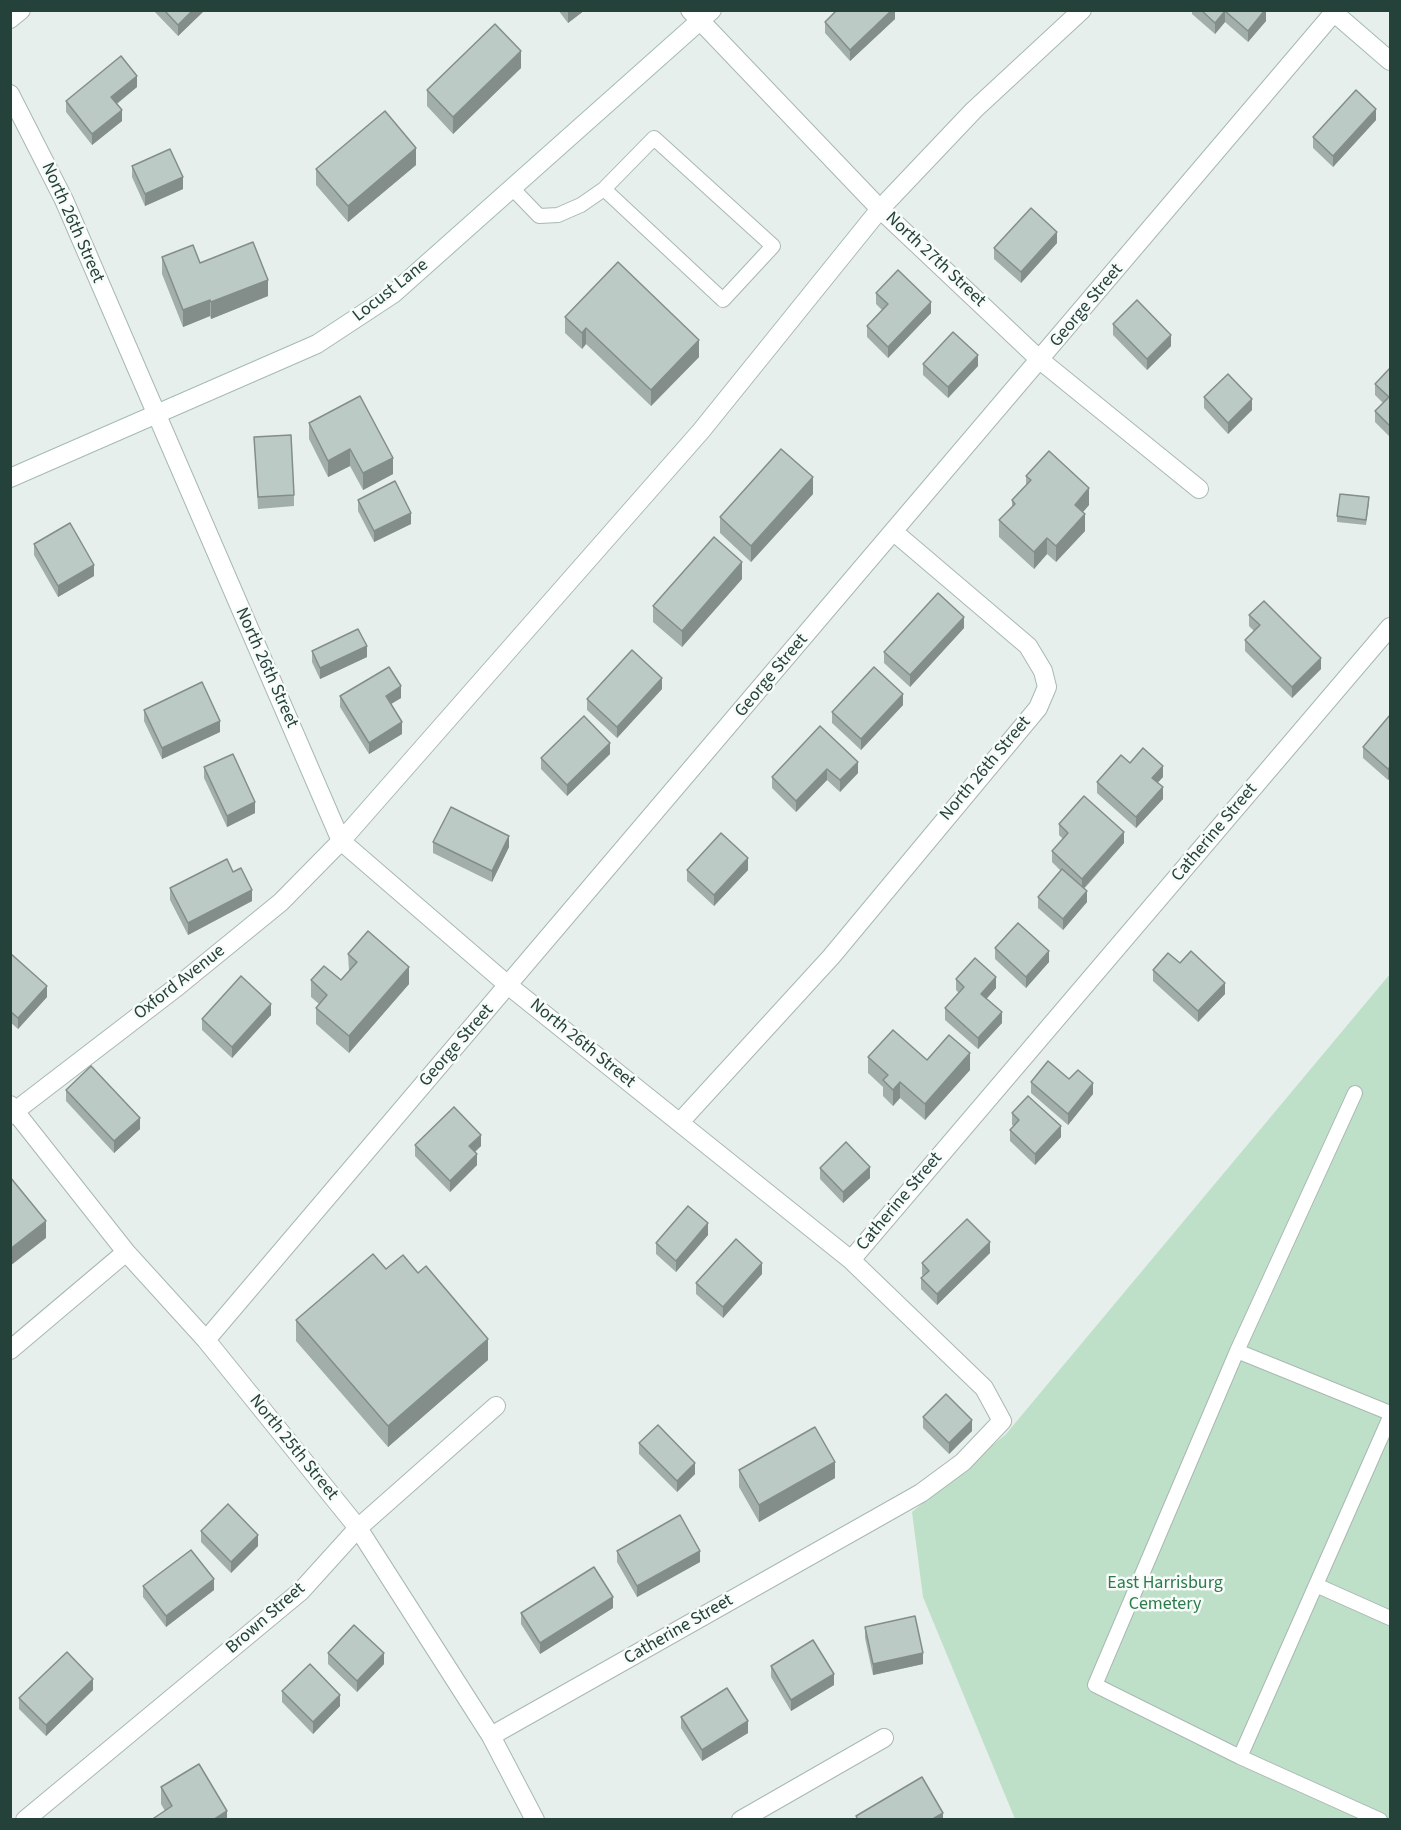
<!DOCTYPE html>
<html>
<head>
<meta charset="utf-8">
<style>
	body { margin:0 }
	#map { position:relative; width:1401px; height:1830px; overflow:hidden; background:#e6efeb; font-family:"Source Sans 3",sans-serif }
	canvas { display:block }
	.frame { position:absolute; inset:0; border:12px solid #24423a; pointer-events:none }
</style>
</head>
<body>
<div id="map">
<canvas width="1401" height="1830"></canvas>
<div class="frame"></div>
</div>
<script>
const g = document.querySelector('canvas').getContext('2d');
g.lineJoin = 'round';
function fill(path, color) { g.fillStyle = color; g.fill(path, 'evenodd'); }
const poly = rows => new Path2D(rows.map(r => 'M' + r).join(''));
function trace(path, color, width, dash) { g.strokeStyle = color; g.lineWidth = width; g.lineCap = dash ? 'butt' : 'round'; g.setLineDash(dash || []); g.stroke(path); }
function label(font, color, halo, rows, align = 'center') {
  g.font = font + ' "Source Sans 3",sans-serif'; g.lineWidth = 5; g.setLineDash([]); g.textBaseline = 'middle'; g.strokeStyle = halo; g.fillStyle = color; for (const [text, x, y, turn = 0] of rows) {
    g.save(); g.translate(x, y); g.rotate((+turn || 0) * Math.PI / 180); g.textAlign = isNaN(turn) ? turn : align; if (halo) g.strokeText(text, 0, 0); g.fillText(text, 0, 0); g.restore();
  }
}
const green = poly([
	[1390,974,1390,1819,1015,1819,923,1597,912,1512,1006,1434]
]);
const lane = poly([
	[512,188,539,216,558,215,581,205,604,189,654,138,773,246,723,300,604,189],
	[1355,1093,1237,1351,1095,1685,1240,1757,1380,1820],
	[1237,1351,1390,1413],
	[1316,1585,1390,1618],
	[1240,1757,1390,1417]
]);
const street = poly([
	[690,10,880,209,1040,360,1199,489],
	[10,19,21,10],
	[10,94,64,200,341,841,509,986,851,1260,984,1388,1002,1421,963,1462,921,1493,491,1736],
	[10,1105,126,1252,206,1340,358,1528,491,1736,535,1820],
	[10,1115,178,986,281,902,341,841,701,431,880,209,974,110,1082,10],
	[680,1122,831,957,1038,708,1047,687,1043,671,1028,646,894,532],
	[851,1260,1390,627],
	[206,1340,1336,10],
	[10,1350,126,1252],
	[25,1820,301,1591,358,1528,496,1406],
	[741,1820,884,1738]
]);
const secondary = poly([
	[1331,10,1390,61],
	[10,478,317,344,393,294,712,10]
]);
const wall = poly([
	[153,10,205,10,178,36],
	[558,10,585,10,568,23],
	[895,10,895,19,850,61,825,33,825,22],
	[1192,10,1266,10,1266,21,1248,42,1225,22,1215,34,1192,14],
	[521,68,453,134,427,106,427,90],
	[137,87,117,104,122,121,92,145,66,112,66,101],
	[1376,120,1333,167,1313,148,1313,137],
	[416,165,348,222,316,185,316,169],
	[132,166,183,189,145,206,132,177],
	[1057,243,1021,283,994,259,994,248],
	[162,257,200,263,268,296,211,319,210,316,183,327,162,274],
	[876,293,931,313,888,358,867,337,867,326,882,310,876,304],
	[565,317,699,357,651,406,586,344,582,349,565,333],
	[1113,324,1171,346,1147,370,1113,335],
	[923,364,978,366,948,398,923,375],
	[1390,368,1390,437,1375,422,1375,411,1383,403,1375,395,1375,384],
	[1204,397,1252,410,1228,434,1204,408],
	[309,423,393,474,363,490,350,466,328,477,309,439],
	[254,437,294,495,294,506,258,509],
	[1026,476,1089,505,1083,512,1085,531,1056,562,1047,554,1034,569,999,537,999,520,1012,507,1012,500,1026,485],
	[813,494,751,562,720,533,720,517],
	[358,500,411,524,374,542,358,511],
	[1369,503,1366,525,1337,522,1337,516],
	[34,544,94,576,58,597,34,555],
	[742,579,682,647,653,622,653,606],
	[1249,615,1321,669,1292,698,1245,651,1245,640,1254,631,1249,626],
	[964,628,910,687,884,663,884,652],
	[312,651,367,657,320,679,312,662],
	[662,689,617,738,587,710,587,699],
	[340,696,401,698,391,704,402,734,369,754,340,707],
	[903,705,861,750,832,723,832,712],
	[144,710,220,732,162,759,144,721],
	[1390,715,1390,778,1388,780,1363,758,1363,747],
	[820,726,858,773,840,792,827,780,796,812,772,788,772,777],
	[610,754,567,796,541,769,541,758],
	[1130,763,1163,777,1157,783,1163,799,1136,828,1097,793,1097,782],
	[204,767,255,813,227,827,204,778],
	[1059,824,1124,843,1084,889,1087,902,1063,930,1038,908,1038,897,1061,871,1052,862,1052,851,1063,839,1059,835],
	[433,842,509,847,492,882,433,853],
	[687,870,748,870,714,906,687,881],
	[233,872,252,901,188,935,170,900,170,888],
	[995,948,1049,962,1026,988,995,959],
	[10,953,47,997,18,1029,10,1022],
	[348,954,409,984,349,1053,316,1024,316,1008,319,1004,311,997,311,980,341,980,349,971],
	[1180,963,1225,994,1198,1022,1153,981,1153,970],
	[956,979,996,988,986,999,1002,1023,978,1049,945,1020,945,1008,959,993,956,990],
	[271,1015,232,1058,202,1030,202,1019],
	[868,1057,927,1060,970,1070,925,1120,900,1098,893,1106,883,1096,883,1087,868,1073],
	[1069,1079,1093,1094,1068,1125,1031,1093,1031,1082],
	[66,1090,140,1129,114,1153,66,1101],
	[1012,1113,1061,1137,1035,1165,1010,1141,1010,1130,1014,1126,1012,1125],
	[415,1145,481,1146,475,1152,477,1165,450,1192,415,1156],
	[820,1168,870,1178,843,1203,820,1179],
	[708,1235,676,1272,656,1254,656,1243],
	[990,1253,937,1305,921,1289,921,1278,923,1276,922,1275,922,1263],
	[386,1269,488,1360,388,1447,296,1341,296,1320],
	[762,1274,723,1318,696,1294,696,1283],
	[923,1417,972,1431,949,1454,923,1428],
	[639,1443,695,1474,677,1492,639,1454],
	[739,1470,835,1478,759,1522,739,1487],
	[201,1531,258,1546,231,1573,201,1542],
	[617,1551,700,1562,637,1597,617,1562],
	[143,1586,214,1590,166,1627,143,1597],
	[613,1608,540,1654,521,1624,521,1613],
	[865,1627,923,1664,873,1675,865,1638],
	[328,1653,384,1664,357,1692,328,1664],
	[771,1666,834,1685,791,1711,771,1677],
	[93,1690,46,1736,19,1709,19,1698],
	[282,1691,340,1706,313,1734,282,1702],
	[681,1717,748,1733,702,1761,681,1728],
	[161,1787,227,1820,165,1811,161,1804]
]);
const shadedWall = poly([
	[193,10,205,10,178,36,178,25],
	[570,10,585,10,568,23,568,12],
	[892,10,895,10,895,19,850,61,850,50],
	[1265,10,1266,10,1266,21,1248,42,1248,31],
	[1225,11,1225,22,1215,34,1215,23],
	[521,51,521,68,453,134,453,117],
	[137,76,137,87,111,108,111,97],
	[1376,109,1376,120,1333,167,1333,156],
	[122,110,122,121,92,145,92,134],
	[416,148,416,165,348,222,348,206],
	[183,177,183,189,145,206,145,194],
	[1057,232,1057,243,1021,283,1021,272],
	[268,280,268,296,211,319,211,302],
	[210,300,210,316,183,327,183,310],
	[931,302,931,313,888,358,888,347],
	[586,328,586,344,582,349,582,333],
	[1171,335,1171,346,1147,370,1147,359],
	[699,340,699,357,651,406,651,390],
	[978,355,978,366,948,398,948,387],
	[1252,399,1252,410,1228,434,1228,423],
	[350,449,350,466,328,477,328,461],
	[393,458,393,474,363,490,363,473],
	[813,477,813,494,751,562,751,546],
	[1089,488,1089,505,1075,521,1075,505],
	[411,513,411,524,374,542,374,531],
	[1085,514,1085,531,1056,562,1056,546],
	[1047,538,1047,554,1034,569,1034,552],
	[742,562,742,579,682,647,682,631],
	[94,565,94,576,58,597,58,586],
	[964,617,964,628,910,687,910,675],
	[367,646,367,657,320,679,320,668],
	[1321,658,1321,669,1292,698,1292,687],
	[662,678,662,689,617,738,617,727],
	[401,686,401,698,386,707,386,696],
	[903,694,903,705,861,750,861,739],
	[220,721,220,732,162,759,162,748],
	[402,722,402,734,369,754,369,743],
	[610,743,610,754,567,796,567,785],
	[858,762,858,773,840,792,840,780],
	[1163,766,1163,777,1152,789,1152,778],
	[1390,767,1390,778,1388,780,1388,769],
	[827,769,827,780,796,812,796,801],
	[1163,787,1163,799,1136,828,1136,817],
	[255,802,255,813,227,827,227,816],
	[1124,832,1124,843,1082,890,1082,879],
	[509,836,509,847,492,882,492,871],
	[748,858,748,870,714,906,714,895],
	[252,890,252,901,188,935,188,923],
	[1087,891,1087,902,1063,930,1063,919],
	[1049,951,1049,962,1026,988,1026,977],
	[409,967,409,984,349,1053,349,1036],
	[996,977,996,988,981,1005,981,994],
	[1225,983,1225,994,1198,1022,1198,1011],
	[47,986,47,997,18,1029,18,1018],
	[271,1004,271,1015,232,1058,232,1047],
	[1002,1012,1002,1023,978,1049,978,1038],
	[970,1053,970,1070,925,1120,925,1104],
	[900,1082,900,1098,893,1106,893,1090],
	[1093,1083,1093,1094,1068,1125,1068,1114],
	[140,1118,140,1129,114,1153,114,1141],
	[1061,1126,1061,1137,1035,1165,1035,1154],
	[481,1135,481,1146,469,1157,469,1146],
	[477,1154,477,1165,450,1192,450,1181],
	[870,1167,870,1178,843,1203,843,1192],
	[46,1221,46,1238,10,1266,10,1249],
	[708,1223,708,1235,676,1272,676,1261],
	[990,1242,990,1253,937,1305,937,1294],
	[762,1263,762,1274,723,1318,723,1307],
	[488,1339,488,1360,388,1447,388,1426],
	[972,1420,972,1431,949,1454,949,1443],
	[835,1462,835,1478,759,1522,759,1505],
	[695,1463,695,1474,677,1492,677,1481],
	[258,1535,258,1546,231,1573,231,1562],
	[700,1551,700,1562,637,1597,637,1586],
	[214,1579,214,1590,166,1627,166,1616],
	[613,1597,613,1608,540,1654,540,1643],
	[384,1653,384,1664,357,1692,357,1681],
	[923,1653,923,1664,873,1675,873,1664],
	[834,1674,834,1685,791,1711,791,1700],
	[93,1679,93,1690,46,1736,46,1725],
	[340,1695,340,1706,313,1734,313,1722],
	[748,1721,748,1733,702,1761,702,1750],
	[227,1811,227,1820,213,1820],
	[943,1813,943,1820,931,1820]
]);
const building = poly([
	[164,10,193,10,178,25,164,10],
	[837,10,892,10,850,50,825,22,837,10],
	[1201,10,1265,10,1248,31,1225,11,1215,23,1201,10],
	[495,24,521,51,453,117,427,90,495,24],
	[121,56,137,76,111,97,122,110,92,134,66,101,121,56],
	[1356,90,1376,109,1333,156,1313,137,1356,90],
	[385,111,416,148,348,206,316,169,385,111],
	[170,149,183,177,145,194,132,166,170,149],
	[1031,208,1057,232,1021,272,994,248,1031,208],
	[253,242,268,280,211,302,210,300,183,310,162,257,193,245,200,263,253,242],
	[618,262,699,340,651,390,586,328,582,333,565,317,618,262],
	[898,270,931,302,888,347,867,326,888,304,876,293,898,270],
	[1137,300,1171,335,1147,359,1113,324,1137,300],
	[953,332,978,355,948,387,923,364,953,332],
	[1390,368,1390,426,1375,411,1389,397,1375,384,1390,368],
	[1228,374,1252,399,1228,423,1204,397,1228,374],
	[360,396,393,458,363,473,350,449,328,461,309,423,360,396],
	[291,435,294,495,258,497,254,437,291,435],
	[781,449,813,477,751,546,720,517,781,449],
	[1049,451,1089,488,1075,505,1085,514,1056,546,1047,538,1034,552,999,520,1015,504,1012,500,1031,480,1026,476,1049,451],
	[395,481,411,513,374,531,358,500,395,481],
	[1340,494,1369,497,1366,520,1337,516,1340,494],
	[70,523,94,565,58,586,34,544,70,523],
	[714,537,742,562,682,631,653,606,714,537],
	[938,593,964,617,910,675,884,652,938,593],
	[1264,601,1321,658,1292,687,1245,640,1260,625,1249,615,1264,601],
	[358,629,367,646,320,668,312,651,358,629],
	[632,650,662,678,617,727,587,699,632,650],
	[389,667,401,686,386,696,402,722,369,743,340,696,389,667],
	[874,667,903,694,861,739,832,712,874,667],
	[202,682,220,721,162,748,144,710,202,682],
	[1390,715,1390,767,1388,769,1363,747,1390,715],
	[584,716,610,743,567,785,541,758,584,716],
	[820,726,858,762,840,780,827,769,796,801,772,777,820,726],
	[1143,748,1163,766,1152,778,1163,787,1136,817,1097,782,1121,755,1130,763,1143,748],
	[233,754,255,802,227,816,204,767,233,754],
	[1084,796,1124,832,1082,879,1052,851,1068,833,1059,824,1084,796],
	[451,807,509,836,492,871,433,842,451,807],
	[721,833,748,858,714,895,687,870,721,833],
	[227,859,233,872,241,868,252,890,188,923,170,888,227,859],
	[1062,869,1087,891,1063,919,1038,897,1062,869],
	[1018,923,1049,951,1026,977,995,948,1018,923],
	[368,931,409,967,349,1036,316,1008,327,995,311,980,324,966,341,980,357,962,348,954,368,931],
	[1191,951,1225,983,1198,1011,1153,970,1168,953,1180,963,1191,951],
	[10,953,47,986,18,1018,10,1011,10,953],
	[975,958,996,977,981,994,1002,1012,978,1038,945,1008,964,987,956,979,975,958],
	[241,976,271,1004,232,1047,202,1019,241,976],
	[893,1030,927,1060,949,1035,970,1053,925,1104,900,1082,893,1090,883,1080,888,1075,868,1057,893,1030],
	[1048,1061,1069,1079,1078,1070,1093,1083,1068,1114,1031,1082,1048,1061],
	[91,1066,140,1118,114,1141,66,1090,91,1066],
	[1028,1096,1061,1126,1035,1154,1010,1130,1019,1120,1012,1113,1028,1096],
	[454,1107,481,1135,469,1146,477,1154,450,1181,415,1145,454,1107],
	[846,1142,870,1167,843,1192,820,1168,846,1142],
	[10,1177,46,1221,10,1249,10,1177],
	[688,1206,708,1223,676,1261,656,1243,688,1206],
	[967,1219,990,1242,937,1294,921,1278,929,1271,922,1263,967,1219],
	[736,1239,762,1263,723,1307,696,1283,736,1239],
	[373,1254,386,1269,403,1255,418,1273,426,1266,488,1339,388,1426,296,1320,373,1254],
	[946,1394,972,1420,949,1443,923,1417,946,1394],
	[658,1425,695,1463,677,1481,639,1443,658,1425],
	[815,1427,835,1462,759,1505,739,1470,815,1427],
	[228,1504,258,1535,231,1562,201,1531,228,1504],
	[680,1515,700,1551,637,1586,617,1551,680,1515],
	[191,1550,214,1579,166,1616,143,1586,191,1550],
	[594,1567,613,1597,540,1643,521,1613,594,1567],
	[915,1616,923,1653,873,1664,865,1627,915,1616],
	[354,1625,384,1653,357,1681,328,1653,354,1625],
	[813,1640,834,1674,791,1700,771,1666,813,1640],
	[67,1652,93,1679,46,1725,19,1698,67,1652],
	[310,1664,340,1695,313,1722,282,1691,310,1664],
	[727,1688,748,1721,702,1750,681,1717,727,1688],
	[199,1764,227,1811,213,1820,151,1820,172,1806,161,1787,199,1764],
	[922,1777,943,1813,931,1820,858,1820,856,1816,922,1777]
]);
const streetNames = [
	["North 26th Street",72,223,66],
	["North 27th Street",935,260,43],
	["Locust Lane",391,291,-38],
	["George Street",1087,306,-50],
	["North 26th Street",266,668,66],
	["George Street",772,676,-50],
	["North 26th Street",986,769,-50],
	["Catherine Street",1215,833,-50],
	["Oxford Avenue",180,983,-38],
	["North 26th Street",582,1044,39],
	["George Street",457,1046,-49],
	["Catherine Street",900,1202,-50],
	["North 25th Street",293,1448,51],
	["Brown Street",266,1619,-41],
	["Catherine Street",679,1630,-30]
];
const parkNames = [
	["East Harrisburg",1165,1584],
	["Cemetery",1165,1605]
];
fill(green, '#bfe0c8');
trace(lane, '#a8b8b2', 16);
trace(street, '#a8b8b2', 20);
trace(secondary, '#a4bbb3', 20);
trace(lane, '#fff', 14);
trace(street, '#fff', 18);
trace(secondary, '#fff', 18);
fill(wall, '#a1aea9');
fill(shadedWall, '#838d89');
fill(building, '#bbcac4');
trace(building, '#838d89', 1.5);
label('18px', '#24423a', '#f7fbf9', streetNames);
label('18px', '#2d7a4b', '#f7fbf9', parkNames);
</script>
</body>
</html>
